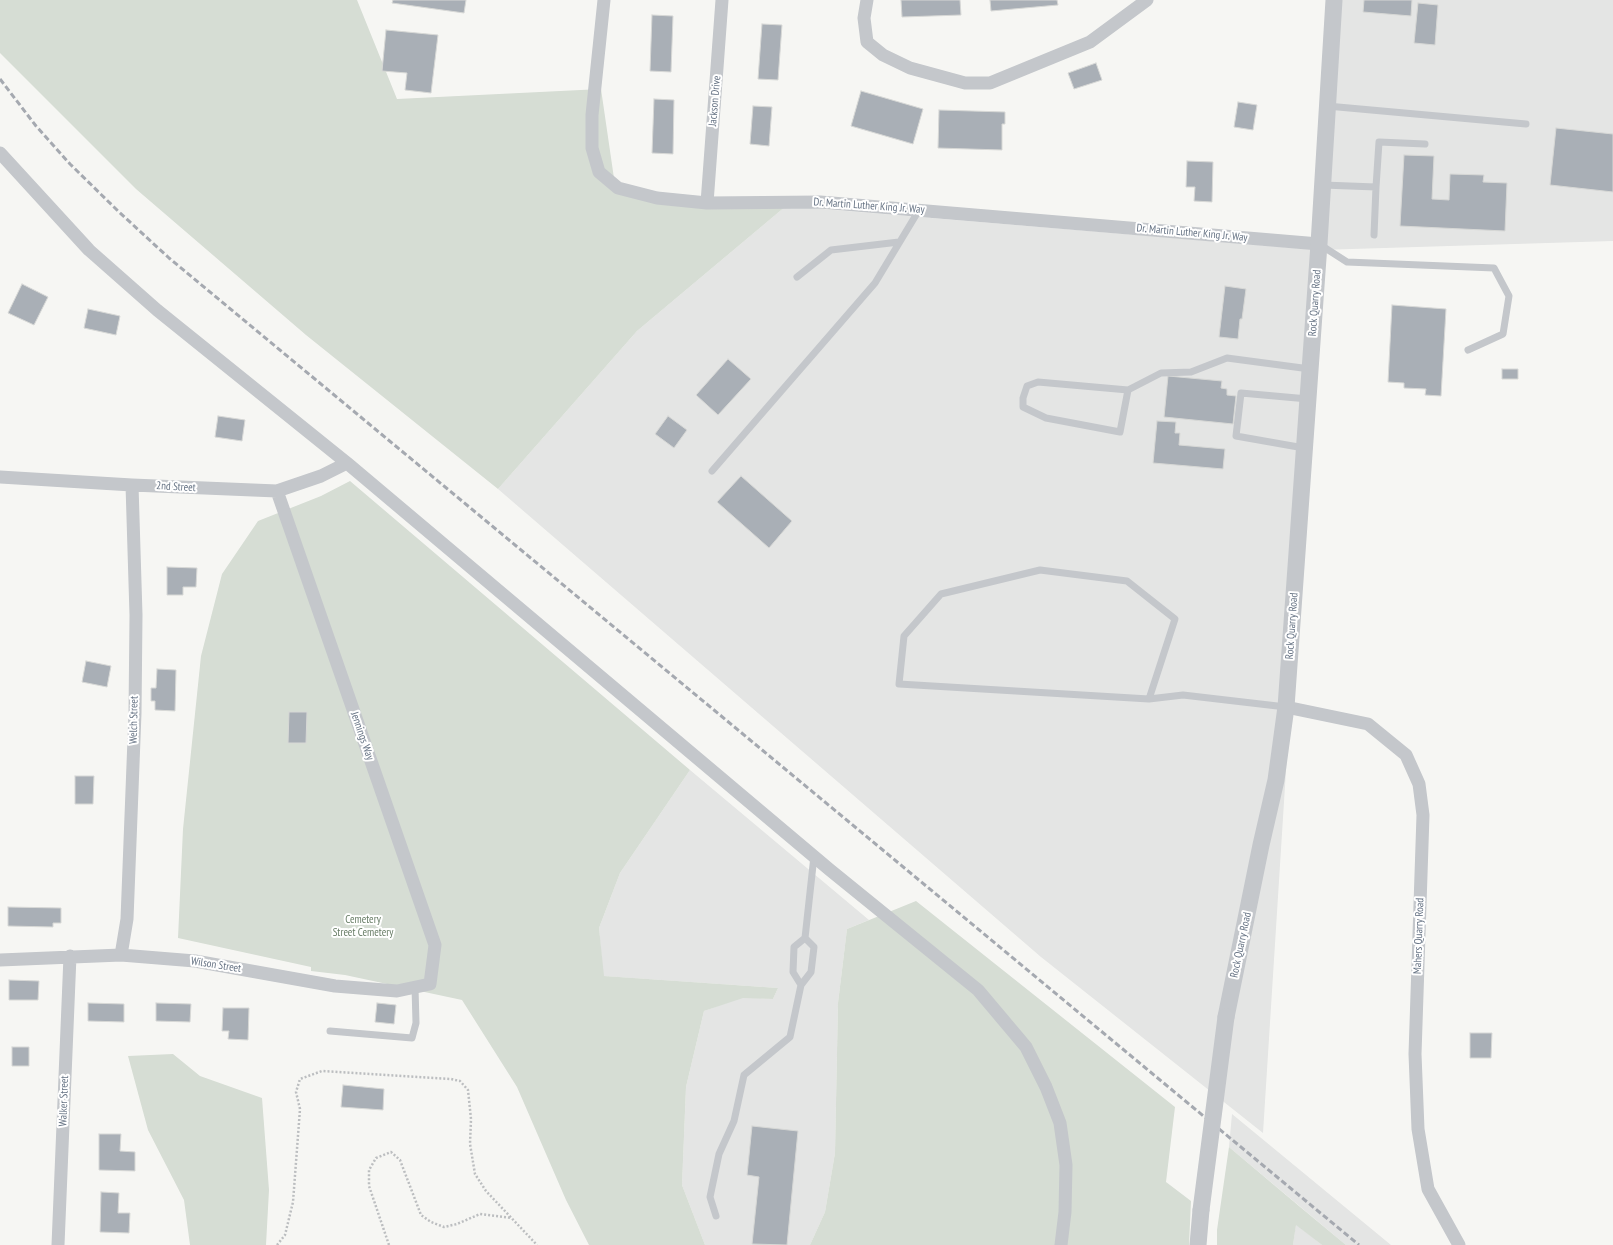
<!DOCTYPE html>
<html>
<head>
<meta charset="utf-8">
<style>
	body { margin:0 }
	canvas { display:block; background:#f6f6f3 }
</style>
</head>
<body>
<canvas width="1613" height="1245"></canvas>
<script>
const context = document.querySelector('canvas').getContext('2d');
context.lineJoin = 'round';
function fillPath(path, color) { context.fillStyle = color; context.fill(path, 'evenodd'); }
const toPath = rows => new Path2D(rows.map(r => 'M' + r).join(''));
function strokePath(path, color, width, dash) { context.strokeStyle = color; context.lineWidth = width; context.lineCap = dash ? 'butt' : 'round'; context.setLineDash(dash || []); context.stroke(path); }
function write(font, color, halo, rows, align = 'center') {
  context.font = font + ' "PT Sans Narrow",sans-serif'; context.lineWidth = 4; context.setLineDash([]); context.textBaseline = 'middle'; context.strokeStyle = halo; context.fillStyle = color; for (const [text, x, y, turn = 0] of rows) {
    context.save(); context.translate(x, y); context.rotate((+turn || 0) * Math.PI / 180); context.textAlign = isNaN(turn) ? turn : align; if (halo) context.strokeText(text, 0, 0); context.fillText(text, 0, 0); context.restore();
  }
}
const built = toPath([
	[1335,0,1613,0,1613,241,1319,250,1263,1133,1041,957,498,489,637,331,786,206,1318,250],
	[690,770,869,920,847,929,838,1003,835,1153,825,1212,810,1245,705,1245,682,1185,686,1087,704,1011,743,997,773,999,778,988,603,976,599,928,620,873],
	[1232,1114,1391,1245,1346,1245,1229,1147],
	[1296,1224,1322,1245,1293,1245]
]);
const green = toPath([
	[0,0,357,0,397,99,601,89,616,192,786,206,637,331,498,489,306,335,136,189,0,53],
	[350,481,690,770,620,873,599,928,604,976,778,988,773,999,743,998,704,1011,686,1087,682,1185,705,1245,589,1245,566,1200,517,1087,462,1000,345,975,311,971,311,967,178,938,183,829,201,656,222,574,258,521,321,496],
	[916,901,1175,1107,1166,1182,1191,1201,1189,1245,810,1245,825,1212,835,1153,838,1003,847,929],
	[173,1054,200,1076,262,1098,269,1190,266,1245,190,1245,184,1200,148,1130,128,1056],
	[1229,1147,1299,1206,1346,1245,1322,1245,1296,1225,1293,1245,1217,1245,1217,1230]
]);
const building = toPath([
	[393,0,466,0,464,13,392,3,393,0],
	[901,0,960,0,961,15,902,17,901,0],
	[990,0,1057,0,1058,5,991,11,990,0],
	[1364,0,1412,0,1411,16,1363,12,1364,0],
	[1418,3,1438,5,1435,45,1414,43,1418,3],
	[652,15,673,16,671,72,650,71,652,15],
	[762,24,782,25,778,80,758,79,762,24],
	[386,30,438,35,431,93,405,90,407,73,382,71,386,30],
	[1096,63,1102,80,1074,89,1068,73,1096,63],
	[861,91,923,109,913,144,851,126,861,91],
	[654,99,674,100,673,154,652,153,654,99],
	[1238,102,1257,105,1253,130,1234,127,1238,102],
	[753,106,772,107,769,146,750,144,753,106],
	[939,110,1005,112,1005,124,1002,124,1002,150,938,148,939,110],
	[1556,128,1613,134,1613,192,1550,185,1556,128],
	[1404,155,1434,156,1432,199,1449,200,1450,174,1484,175,1483,182,1507,183,1505,231,1400,226,1404,155],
	[1187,161,1213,162,1212,202,1194,201,1195,187,1186,187,1187,161],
	[22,284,48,297,34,325,8,313,22,284],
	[1225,286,1246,289,1242,319,1240,319,1238,339,1219,337,1225,286],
	[1392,305,1446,309,1441,396,1425,395,1426,389,1404,388,1404,383,1388,382,1392,305],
	[88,309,120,316,116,335,84,328,88,309],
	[728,359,751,379,718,415,696,395,728,359],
	[1502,369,1518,369,1518,379,1502,379,1502,369],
	[1168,376,1222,381,1221,388,1227,389,1227,395,1236,396,1233,424,1164,417,1168,376],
	[218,416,245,420,242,441,215,437,218,416],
	[668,416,687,430,674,448,655,434,668,416],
	[1157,421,1176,422,1175,433,1180,433,1179,445,1225,449,1223,469,1153,463,1157,421],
	[741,476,792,521,769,548,717,502,741,476],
	[167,567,197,568,196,587,183,587,183,595,167,595,167,567],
	[86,661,111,666,107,687,82,682,86,661],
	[157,669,176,670,175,711,155,710,155,701,151,701,151,688,156,688,157,669],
	[289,712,307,712,306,743,288,743,289,712],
	[75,776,94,776,93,804,75,804,75,776],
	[8,907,61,908,61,923,53,923,53,927,8,926,8,907],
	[9,980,39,981,38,1000,9,1000,9,980],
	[88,1003,124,1004,124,1022,88,1021,88,1003],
	[156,1003,191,1004,190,1022,156,1021,156,1003],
	[377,1003,396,1005,394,1024,375,1022,377,1003],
	[223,1008,249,1008,248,1040,228,1039,229,1031,222,1031,223,1008],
	[1470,1033,1492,1033,1491,1058,1470,1058,1470,1033],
	[12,1047,29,1047,29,1066,12,1066,12,1047],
	[343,1085,384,1089,383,1110,341,1107,343,1085],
	[752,1126,798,1131,787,1245,752,1244,759,1177,747,1175,752,1126],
	[99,1134,121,1134,120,1151,135,1152,135,1171,99,1170,99,1134],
	[101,1192,119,1193,118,1213,130,1213,129,1233,100,1232,101,1192]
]);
const path = toPath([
	[277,1245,285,1235,293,1202,300,1109,296,1092,300,1079,322,1071,451,1079,460,1081,468,1090,471,1119,470,1144,475,1174,486,1191,537,1245],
	[389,1245,369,1186,369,1170,376,1158,391,1152,400,1160,421,1215,431,1222,444,1227,457,1224,480,1214,511,1218]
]);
const service = toPath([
	[1327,106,1526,124],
	[1323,185,1376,187,1374,235],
	[1376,187,1379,142,1425,144],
	[1319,244,1347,262,1494,268,1509,296,1503,334,1468,350],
	[797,277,831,250,899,242],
	[1128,390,1120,432,1046,418,1023,407,1023,398,1027,386,1038,382,1128,390,1161,373,1191,372,1227,358,1310,369],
	[1304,448,1236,436,1241,393,1308,399],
	[712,471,875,283,919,210],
	[1149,699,1175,619,1127,581,1040,570,941,594,904,636,899,684,1149,699,1183,695,1286,707],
	[805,938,814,947,811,972,801,985,793,972,794,947,805,938,814,856],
	[330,1031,412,1038,416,1023,415,987],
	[716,1216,710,1197,719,1154,734,1121,744,1075,790,1037,801,985]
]);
const minor = toPath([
	[604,0,592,115,592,148,599,172,618,188,657,198,707,203,820,202,1319,244],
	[867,0,864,18,867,42,883,55,910,68,965,83,990,83,1090,42,1147,0],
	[0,153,89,250,157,310,347,463,830,870,978,990,1026,1047,1046,1087,1060,1123,1066,1165,1065,1212,1061,1245],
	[707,203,722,0],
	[0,477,132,485,277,491,321,476,347,463],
	[1286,707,1368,724,1406,755,1419,784,1423,815,1415,1054,1418,1129,1428,1189,1459,1245],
	[121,955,127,919,135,713,136,615,132,485],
	[0,960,121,955,195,961,335,986,397,991,430,984,435,945,277,491],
	[58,1245,70,956]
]);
const tertiary = toPath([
	[1226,1017,1261,845,1276,780,1286,707,1319,244,1334,0],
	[1198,1245,1201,1210]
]);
const rail = toPath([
	[0,79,36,126,70,164,118,211,169,258,1359,1245]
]);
const tertiaryBridge = toPath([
	[1201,1210,1226,1017]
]);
const streetNames = [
	["Jackson Drive",715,101,-85],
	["Dr. Martin Luther King Jr. Way",869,206,4],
	["Dr. Martin Luther King Jr. Way",1192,233,5],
	["Rock Quarry Road",1315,303,-86],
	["2nd Street",176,487,3],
	["Rock Quarry Road",1292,626,-86],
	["Welch Street",134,720,-89],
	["Jennings Way",362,736,71],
	["Mahers Quarry Road",1419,936,-88],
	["Rock Quarry Road",1241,945,-78],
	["Wilson Street",216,965,9],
	["Walker Street",64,1101,-88]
];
const parkNames = [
	["Cemetery",363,920],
	["Street Cemetery",363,933]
];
fillPath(built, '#e4e5e4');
fillPath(green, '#d6ddd4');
fillPath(building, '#a9afb6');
strokePath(building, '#d7d8d6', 1);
strokePath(path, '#bcbec0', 2.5, [2, 2]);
strokePath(service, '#c4c7cb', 7);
strokePath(minor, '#c4c7cb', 13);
strokePath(tertiary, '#c4c7cb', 17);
strokePath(rail, '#a5a9b0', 3, [6, 3]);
strokePath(tertiaryBridge, '#c4c7cb', 17);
write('11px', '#667384', '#fff', streetNames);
write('11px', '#667b64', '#fff', parkNames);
</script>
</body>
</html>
